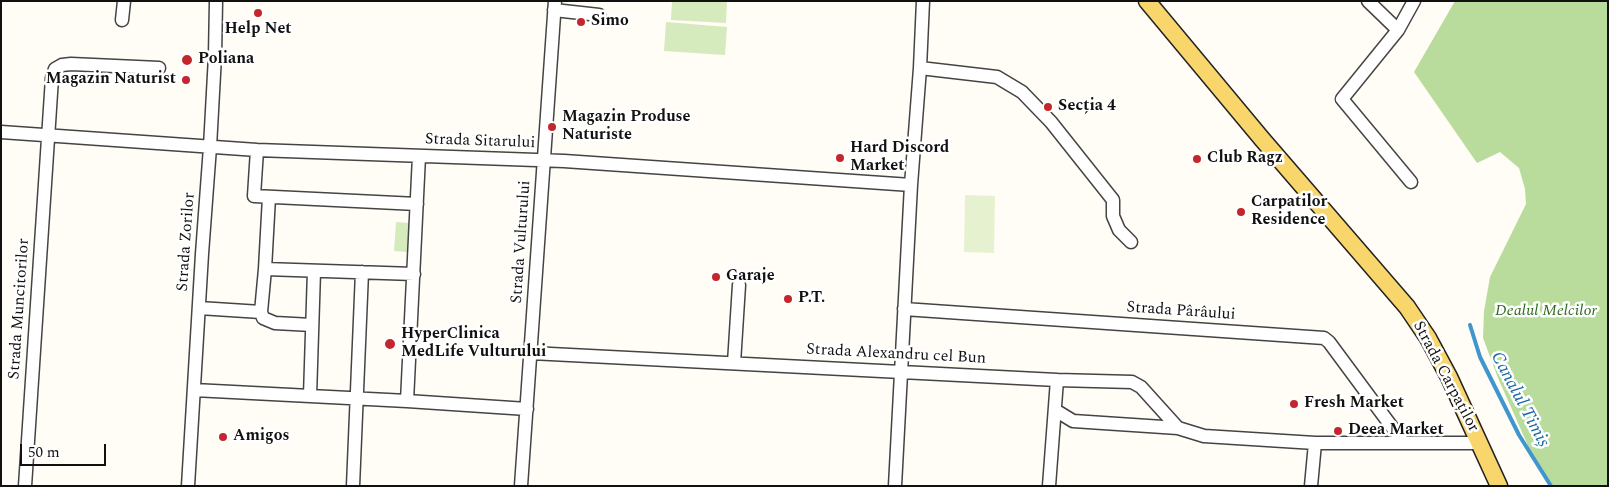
<!DOCTYPE html>
<html>
<head>
<meta charset="utf-8">
<style>
	body { margin:0 }
	#map { position:relative; width:1609px; height:487px; overflow:hidden; background:#fffdf5; font-family:Spectral,serif }
	canvas { display:block }
	.frame { position:absolute; inset:0; border:2px solid #111; pointer-events:none }
	.scale { position:absolute; left:20px; top:444px; width:86px; height:22px; box-sizing:border-box; border:2px solid #111; border-top:0; padding-left:6px; font-size:15px; line-height:18px; white-space:nowrap; color:#111; -webkit-text-stroke:4px #fff; paint-order:stroke }
</style>
</head>
<body>
<div id="map">
<canvas width="1609" height="487"></canvas>
<div class="frame"></div>
<div class="scale">50 m</div>
</div>
<script>
const context = document.querySelector('canvas').getContext('2d');
context.lineJoin = 'round';
function fillPath(path, color) { context.fillStyle = color; context.fill(path, 'evenodd'); }
const toPath = rows => new Path2D(rows.map(r => 'M' + r).join(''));
function strokePath(path, color, width, dash) { context.strokeStyle = color; context.lineWidth = width; context.lineCap = dash ? 'butt' : 'round'; context.setLineDash(dash || []); context.stroke(path); }
function write(font, color, halo, rows, align = 'center') {
  context.font = font + ' Spectral,serif'; context.lineWidth = 5; context.setLineDash([]); context.textBaseline = 'middle'; context.strokeStyle = halo; context.fillStyle = color; for (const [text, x, y, turn = 0] of rows) {
    context.save(); context.translate(x, y); context.rotate((+turn || 0) * Math.PI / 180); context.textAlign = isNaN(turn) ? turn : align; if (halo) context.strokeText(text, 0, 0); context.fillText(text, 0, 0); context.restore();
  }
}
const green = toPath([
	[672,1,727,1,726,23,671,20],
	[666,22,727,27,725,55,664,51],
	[396,222,409,223,407,252,394,251]
]);
const forest = toPath([
	[1455,1,1608,1,1608,486,1551,486,1537,466,1498,378,1483,338,1484,311,1490,277,1526,204,1525,189,1519,168,1500,152,1477,163,1414,72]
]);
const pitch = toPath([
	[965,195,995,196,994,253,964,252]
]);
const stream = toPath([
	[1470,325,1480,357,1519,435,1551,486]
]);
const minor = toPath([
	[1368,1,1398,30],
	[554,10,599,15],
	[122,20,124,1],
	[920,68,997,77,1022,92,1051,122,1113,200,1113,216,1119,230,1131,242],
	[1,132,257,150,564,161,911,185],
	[257,150,254,196,417,204],
	[1411,182,1342,99,1398,30,1414,1],
	[265,269,269,197],
	[199,308,261,312],
	[904,309,1324,338,1329,342,1403,442],
	[312,325,275,323,263,318,261,312,265,269,414,274],
	[531,353,1057,380,1132,382,1141,387,1178,428],
	[734,363,739,285],
	[194,390,407,401,527,409],
	[310,396,314,271],
	[407,401,419,156],
	[1055,410,1073,421,1178,428,1204,436,1315,443,1480,443],
	[25,486,52,78,55,69,62,65,71,64,159,68],
	[188,486,202,254,210,147,215,56,216,1],
	[353,486,362,272],
	[521,486,555,1],
	[895,486,911,185,920,68,923,1],
	[1049,486,1057,380],
	[1311,486,1315,443]
]);
const major = toPath([
	[1147,1,1262,139,1407,307,1428,338,1449,377,1499,486]
]);
const markers = [
	[258,13,5,"#c4262e"],
	[581,22,5,"#c4262e"],
	[187,60,6,"#c4262e"],
	[186,80,5,"#c4262e"],
	[1048,107,5,"#c4262e"],
	[552,127,5,"#c4262e"],
	[840,158,5,"#c4262e"],
	[1197,159,5,"#c4262e"],
	[1241,212,5,"#c4262e"],
	[716,277,5,"#c4262e"],
	[788,299,5,"#c4262e"],
	[390,344,6,"#c4262e"],
	[1294,404,5,"#c4262e"],
	[1338,431,5,"#c4262e"],
	[223,437,5,"#c4262e"]
];
const poiNames = [
	["Simo",591,22],
	["Help Net",258,30,"center"],
	["Poliana",198,60],
	["Magazin Naturist",176,80,"right"],
	["Secția 4",1058,107],
	["Magazin Produse",562,118],
	["Naturiste",562,136],
	["Hard Discord",850,149],
	["Market",850,167],
	["Club Ragz",1207,159],
	["Carpatilor",1251,203],
	["Residence",1251,221],
	["Garaje",726,277],
	["P.T.",798,299],
	["HyperClinica",401,335],
	["MedLife Vulturului",401,353],
	["Fresh Market",1304,404],
	["Deea Market",1348,431],
	["Amigos",233,437]
];
const streetNames = [
	["Strada Sitarului",480,142,2],
	["Strada Zorilor",187,242,-86],
	["Strada Vulturului",522,242,-86],
	["Strada Muncitorilor",20,309,-86],
	["Strada Pârâului",1181,312,4],
	["Strada Alexandru cel Bun",896,355,3],
	["Strada Carpaților",1445,377,62]
];
const parkNames = [
	["Dealul Melcilor",1546,312]
];
const waterNames = [
	["Canalul Timiș",1519,400,62]
];
fillPath(green, '#d5ebbd');
fillPath(forest, '#b9dc9c');
fillPath(pitch, '#e6f2cf');
strokePath(stream, '#3f96cf', 4);
strokePath(minor, '#444', 15);
strokePath(major, '#222', 19);
strokePath(minor, '#fff', 12);
strokePath(major, '#f9d66b', 16);
for (const [x, y, r, color] of markers) { const dot = new Path2D(); dot.arc(x, y, r, 0, 2 * Math.PI); context.fillStyle = color; context.fill(dot); strokePath(dot, '#fff', 2); }
write('bold 16px', '#111', '#fff', poiNames, 'left');
write('16px', '#111', '#fff', streetNames);
write('italic 16px', '#2f6b1f', '#fff', parkNames);
write('italic 18px', '#1768a6', '#fff', waterNames);
</script>
</body>
</html>
